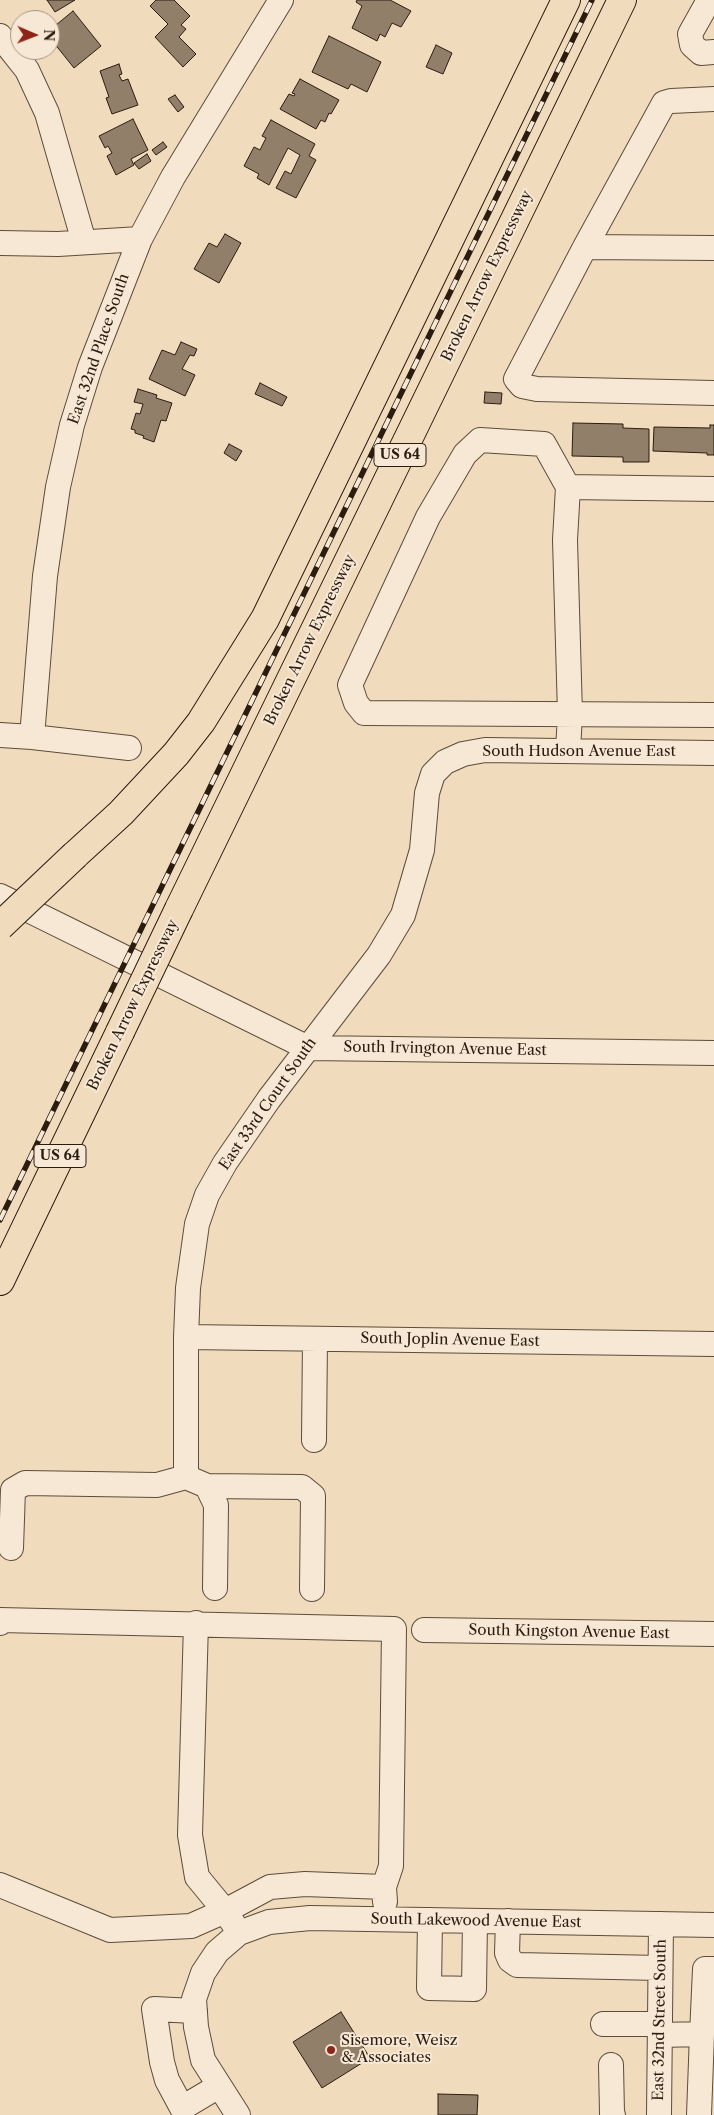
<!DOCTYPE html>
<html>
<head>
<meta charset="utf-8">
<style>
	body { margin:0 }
	#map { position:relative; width:714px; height:2115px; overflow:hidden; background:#f1dbbd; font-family:"Libre Caslon Text",serif }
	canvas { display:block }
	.north { position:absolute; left:10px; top:10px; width:50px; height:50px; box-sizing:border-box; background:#f6e8d4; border:1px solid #a59686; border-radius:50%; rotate:91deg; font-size:14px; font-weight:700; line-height:20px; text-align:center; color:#2b1c10 }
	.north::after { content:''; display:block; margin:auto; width:18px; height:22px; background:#8f2418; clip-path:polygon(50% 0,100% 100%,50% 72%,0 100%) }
</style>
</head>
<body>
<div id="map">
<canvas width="714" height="2115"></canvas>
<div class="north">N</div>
</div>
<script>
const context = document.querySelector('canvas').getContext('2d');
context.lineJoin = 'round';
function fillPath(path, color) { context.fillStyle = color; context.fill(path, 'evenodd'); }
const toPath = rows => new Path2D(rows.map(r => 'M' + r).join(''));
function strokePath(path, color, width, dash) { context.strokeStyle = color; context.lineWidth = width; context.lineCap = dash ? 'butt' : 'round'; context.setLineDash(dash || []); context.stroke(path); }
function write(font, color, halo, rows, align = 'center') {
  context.font = font + ' "Libre Caslon Text",serif'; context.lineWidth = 4; context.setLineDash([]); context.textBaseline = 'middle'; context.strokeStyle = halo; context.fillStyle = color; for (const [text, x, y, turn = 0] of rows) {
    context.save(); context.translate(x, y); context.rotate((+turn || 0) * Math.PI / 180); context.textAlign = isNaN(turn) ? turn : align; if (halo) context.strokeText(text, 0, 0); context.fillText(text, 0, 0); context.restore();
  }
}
const building = toPath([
	[47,0,75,0,55,12,47,0],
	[156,0,174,0,190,16,181,25,186,29,179,37,196,54,183,67,155,37,168,24,150,6,156,0],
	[357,0,390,0,411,11,401,27,392,23,385,37,380,34,377,41,352,28,362,6,356,2,357,0],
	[73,11,101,46,74,68,50,38,50,30,73,11],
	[329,36,381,62,367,92,351,84,348,89,312,72,329,36],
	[436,45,452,53,443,74,426,67,436,45],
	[119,64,122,74,119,75,122,81,128,79,138,105,112,114,106,98,109,97,100,71,119,64],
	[300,79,339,100,331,114,329,113,325,122,321,120,316,129,280,109,289,94,294,96,295,94,292,93,300,79],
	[175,95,184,107,178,112,168,99,175,95],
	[133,119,148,150,131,159,134,165,116,175,107,156,112,153,108,146,105,148,99,136,133,119],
	[271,120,315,144,309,156,316,160,296,198,276,188,285,171,291,174,300,155,288,148,269,185,257,178,259,174,244,166,254,147,260,150,266,138,262,136,271,120],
	[163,142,167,147,156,155,152,150,163,142],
	[147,154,151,161,139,169,134,163,147,154],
	[225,234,241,243,219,283,194,269,209,243,217,247,225,234],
	[181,342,197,349,194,356,190,355,182,369,195,375,185,396,149,379,162,350,175,355,181,342],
	[260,383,287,397,282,406,255,394,260,383],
	[138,389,157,395,156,398,172,403,166,421,161,420,154,442,143,438,144,436,135,433,135,430,131,429,136,413,140,414,143,404,134,402,138,389],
	[485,392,502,393,501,404,484,403,485,392],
	[573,423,623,424,623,428,649,429,649,462,623,462,623,457,572,456,573,423],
	[710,425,714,425,714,455,707,455,707,453,653,451,654,427,710,428,710,425],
	[229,444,242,451,236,461,224,453,229,444],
	[341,2012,370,2058,322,2088,293,2042,341,2012],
	[438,2094,478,2095,477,2115,438,2115,438,2094]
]);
const minor = toPath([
	[709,0,690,34,692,45,701,53,714,52],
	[0,36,27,70,47,113,84,242],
	[714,99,671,101,664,103,585,247,516,379,522,386,537,389,714,393],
	[0,243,58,244,140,239],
	[585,247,714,248],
	[714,489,568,487,544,444,480,440,465,454,428,517,350,685,356,703,364,713,714,715],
	[0,735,32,737,129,748],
	[32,737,45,576,58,487,72,425,90,367,140,239,173,177,281,0],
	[568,751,570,714,565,540,568,487],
	[0,896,308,1048,714,1053],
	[186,1337,714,1344],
	[314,1440,315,1339],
	[186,1477,186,1337,188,1288,197,1224,207,1195,225,1163,269,1099,379,955,403,915,422,850,427,793,433,774,445,762,463,754,485,750,714,753],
	[207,1486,216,1505,215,1588],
	[11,1548,13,1490,25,1483,157,1485,186,1477,207,1486,302,1487,313,1496,312,1589],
	[0,1623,0,1620,394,1629,391,1866,384,1887],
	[424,1630,714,1634],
	[0,1885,110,1930,191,1926,225,1911,197,1877,190,1835,196,1623],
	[430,1920,429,1988,474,1989,475,1921],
	[508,1921,507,1953,510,1960,517,1965,660,1968],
	[233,1923,225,1911,270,1887,305,1884,384,1887,385,1902],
	[195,2011,154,2009,162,2062,167,2080,182,2108,219,2086],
	[603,2024,660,2024],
	[660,2035,702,2034,705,1969,714,1969],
	[611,2065,612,2113,613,2115],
	[238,2115,203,2060,196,2027,194,1999,203,1973,217,1952,239,1933,269,1922,310,1918,714,1925],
	[659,2115,661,1924],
	[699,2115,702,2034]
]);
const highway = toPath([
	[75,855,121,813,176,754,201,722,265,619,566,0],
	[179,909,622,0],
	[0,1281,120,1032]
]);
const rail = toPath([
	[0,1220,592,0]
]);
const highwayBridge = toPath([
	[0,926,75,855],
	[120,1032,179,909]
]);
const markers = [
	[331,2050,5,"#8f2418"]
];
const shields = [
	[400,455,52],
	[60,1156,52]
];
const shieldNames = [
	["US 64",400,455],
	["US 64",60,1156]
];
const streetNames = [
	["Broken Arrow Expressway",487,276,-64],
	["East 32nd Place South",99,349,-71],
	["Broken Arrow Expressway",310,640,-64],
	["South Hudson Avenue East",579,752],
	["Broken Arrow Expressway",133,1005,-64],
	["South Irvington Avenue East",445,1049,1],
	["East 33rd Court South",268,1104,-55],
	["South Joplin Avenue East",450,1340,1],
	["South Kingston Avenue East",569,1632,1],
	["South Lakewood Avenue East",476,1921,1],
	["East 32nd Street South",660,2020,-89]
];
const poiNames = [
	["Sisemore, Weisz",341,2041],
	["& Associates",341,2058]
];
fillPath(building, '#927f6a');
strokePath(building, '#2b1c10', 1);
strokePath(minor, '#5c4c3b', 26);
strokePath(highway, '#2b1c10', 30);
strokePath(minor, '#f6e8d4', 24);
strokePath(highway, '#f1dbbd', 28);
strokePath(rail, '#2b1c10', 5.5);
strokePath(rail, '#f6e8d4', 4, [11]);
strokePath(highwayBridge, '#2b1c10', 30, []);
strokePath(highwayBridge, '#f1dbbd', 28);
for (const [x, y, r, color] of markers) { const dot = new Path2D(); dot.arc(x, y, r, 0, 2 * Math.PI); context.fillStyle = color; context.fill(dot); strokePath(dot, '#f6e8d4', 2); }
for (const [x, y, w] of shields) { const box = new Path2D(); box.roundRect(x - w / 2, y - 11.5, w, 23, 4); context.fillStyle = '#f6e8d4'; context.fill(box); strokePath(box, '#2b1c10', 1); }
write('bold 14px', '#2b1c10', null, shieldNames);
write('15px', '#2b1c10', '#f6e8d4', streetNames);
write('15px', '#2b1c10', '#f6e8d4', poiNames, 'left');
</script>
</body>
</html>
